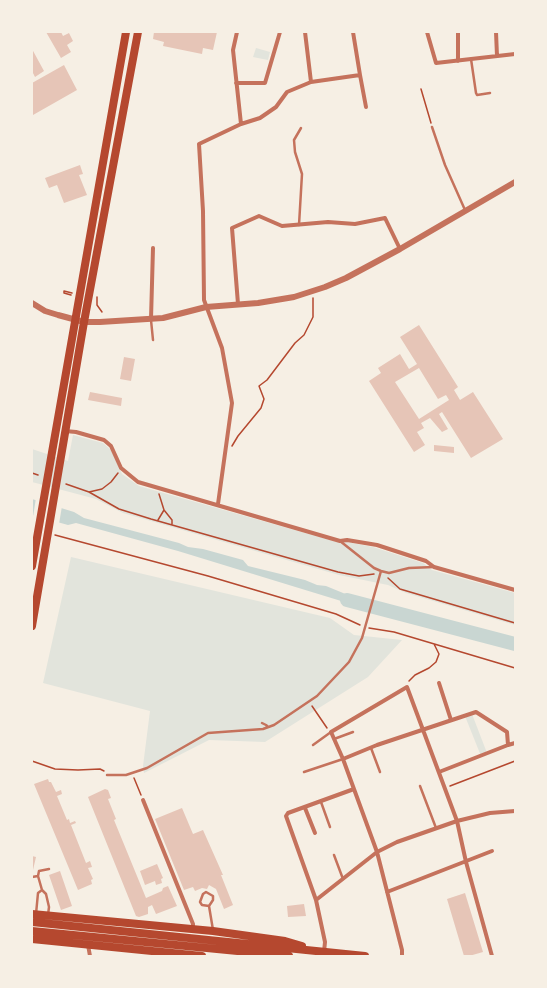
<!DOCTYPE html>
<html>
<head>
<meta charset="utf-8">
<style>
	body { margin:0 }
	#map { position:relative; width:547px; height:988px; overflow:hidden; background:#f6efe4; font-family:Cabin,sans-serif }
	canvas { display:block }
	.frame { position:absolute; inset:0; border:33px solid #f6efe4; pointer-events:none }
</style>
</head>
<body>
<div id="map">
<canvas width="547" height="988"></canvas>
<div class="frame"></div>
</div>
<script>
const context = document.querySelector('canvas').getContext('2d');
context.lineJoin = 'round';
function fillPath(path, color) { context.fillStyle = color; context.fill(path, 'evenodd'); }
const toPath = rows => new Path2D(rows.map(r => 'M' + r).join(''));
function strokePath(path, color, width, dash) { context.strokeStyle = color; context.lineWidth = width; context.lineCap = dash ? 'butt' : 'round'; context.setLineDash(dash || []); context.stroke(path); }
const green = toPath([
	[256,48,270,52,268,60,253,57],
	[73,435,103,443,111,450,122,474,139,486,337,542,347,542,373,547,423,563,432,570,515,593,515,625,406,593,388,585,339,575,123,513,96,499,32,482,32,449,68,461],
	[71,557,330,618,354,635,402,640,368,677,265,742,209,740,144,773,143,766,150,711,43,683],
	[472,714,487,753,481,756,465,716]
]);
const water = toPath([
	[32,499,74,512,84,518,179,543,188,547,203,549,243,560,248,566,305,580,317,585,326,586,365,602,364,608,178,551,76,523,68,525,32,515]
]);
const pier = toPath([
	[36,498,62,506,59,524,33,517]
]);
const river = toPath([
	[347,600,515,644]
]);
const building = toPath([
	[46,32,61,32,63,36,69,33,73,41,67,45,71,52,61,58],
	[154,32,217,32,213,50,203,48,202,54,163,46,164,42,153,39],
	[32,49,44,71,35,77,32,71],
	[64,65,77,90,33,115,32,83],
	[80,165,83,174,79,175,87,195,64,203,57,185,49,188,45,178],
	[419,325,458,387,454,390,460,400,473,392,503,439,471,458,442,412,439,414,448,429,442,432,430,418,421,423,424,428,417,432,425,445,414,452,369,381,381,373,378,368,400,354,409,369,417,364,400,337],
	[419,368,438,399,446,395,449,400,419,419,395,382],
	[124,357,135,359,131,381,120,379],
	[90,392,122,398,121,406,88,400],
	[434,445,454,447,454,453,434,451],
	[48,779,49,782,51,782,56,792,61,790,62,794,57,796,67,820,69,819,70,823,75,821,76,823,71,825,86,863,90,861,92,867,88,868,93,879,91,880,92,884,78,890,34,784],
	[105,789,108,790,111,798,108,799,116,819,114,820,146,898,162,891,163,888,168,886,177,906,156,914,152,905,148,907,148,914,139,917,136,916,88,797],
	[182,808,193,834,203,830,223,875,221,875,233,905,224,909,216,889,209,885,207,889,202,888,195,891,193,887,184,890,155,819],
	[32,856,36,857,33,870,32,870],
	[157,864,163,878,161,879,162,883,156,885,155,881,145,885,140,871],
	[60,871,72,906,61,910,49,875],
	[465,893,483,952,469,956,464,956,447,899],
	[304,904,306,916,288,917,287,906]
]);
const path = toPath([
	[421,89,431,123],
	[71,295,64,293,64,291,72,293],
	[97,297,97,305,102,312],
	[232,446,238,436,261,408,264,399,259,386,267,380,295,343,304,335,313,317,313,298],
	[32,473,38,475],
	[66,484,89,492,119,509,151,519,338,572,359,576,374,574],
	[89,492,102,489,111,482,118,473],
	[164,510,172,520,172,524],
	[158,520,164,510,159,494],
	[55,535,208,576,336,614,360,625],
	[388,578,400,589,515,623],
	[369,628,394,632,515,668],
	[409,681,415,675,429,668,436,662,439,654,434,644],
	[312,706,327,728],
	[32,761,55,769,78,770,100,769,104,771],
	[134,778,141,795],
	[450,786,515,761]
]);
const service = toPath([
	[471,59,476,93,477,95,490,93],
	[432,127,445,165,465,210],
	[299,225,302,174,295,152,294,140,301,128],
	[151,320,153,340],
	[340,541,374,568,381,571,389,573,409,568,434,567],
	[262,723,266,725,268,727],
	[334,739,353,732],
	[313,745,331,732],
	[371,748,380,772],
	[304,772,343,759],
	[107,775,126,775,147,768,208,733,263,729,274,725,317,696,349,662,362,638,381,571],
	[420,786,436,828],
	[321,802,330,827],
	[334,855,343,879],
	[38,876,39,871,49,869],
	[32,877,38,876,42,890,46,894,49,907,48,915],
	[209,906,202,905,200,902,203,894,206,892,213,896,213,900,209,906,213,930],
	[36,914,38,893,42,890]
]);
const minor = toPath([
	[237,32,233,50,241,124],
	[305,32,311,82],
	[427,32,436,63,515,54],
	[458,32,458,61],
	[496,32,497,56],
	[360,75,366,107],
	[236,83,265,83,280,32],
	[238,304,232,228,259,216,282,226,328,222,355,224,385,218,400,249],
	[151,319,153,248],
	[65,431,76,432,104,440,111,446,121,468,138,482,340,541,347,540,377,545,426,561,434,567,515,590],
	[218,504,232,403,222,348,204,300,203,211,199,144,241,124,260,118,276,107,287,92,311,82,360,75,353,32],
	[439,683,451,720],
	[343,759,377,745,476,712,507,732,508,745,515,743],
	[439,772,508,745],
	[143,800,193,924,193,929],
	[305,808,315,833],
	[387,892,492,851],
	[316,900,377,852,397,842,457,821,490,813,515,811],
	[88,945,90,956],
	[324,952,325,942,316,900,286,816,288,813,354,789],
	[402,956,402,950,377,852,343,759,331,732,407,687,457,821,466,862,492,956]
]);
const tertiary = toPath([
	[32,303,45,311,58,315,84,322,100,322,163,318,206,307,258,303,294,297,325,287,346,278,400,249,515,182]
]);
const trunk = toPath([
	[32,566,126,32],
	[32,626,84,322,138,32],
	[32,914,213,931,285,941,302,946],
	[32,922,365,956],
	[32,931,289,956],
	[32,939,202,956]
]);
fillPath(green, '#e2e4dc');
fillPath(water, '#c9d6d2');
fillPath(pier, '#f6efe4');
strokePath(river, '#c9d6d2', 14);
fillPath(building, '#e6c5b7');
strokePath(path, '#b5482f', 1.5);
strokePath(service, '#c5725c', 2.5);
strokePath(minor, '#c5725c', 4);
strokePath(tertiary, '#c5725c', 6);
strokePath(trunk, '#b5482f', 8);
</script>
</body>
</html>
